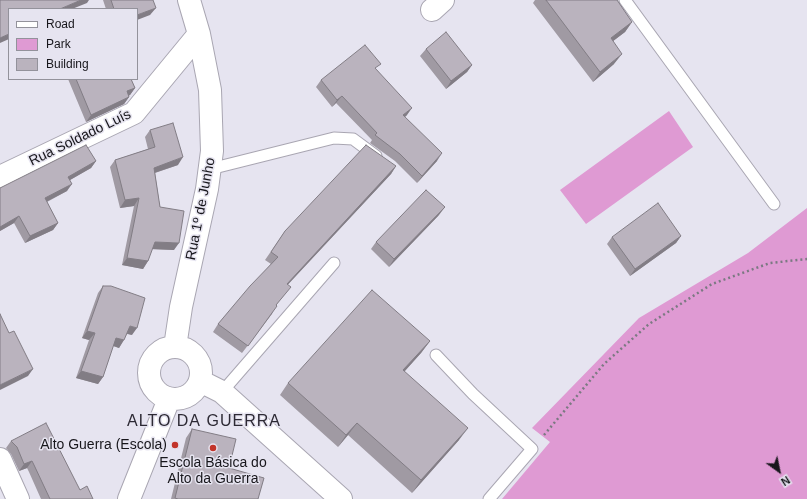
<!DOCTYPE html>
<html>
<head>
<meta charset="utf-8">
<style>
	body { margin:0 }
	#map { position:relative; width:807px; height:499px; overflow:hidden; background:#e6e4f0; font-family:Arial,sans-serif }
	canvas { display:block }
	.legend { position:absolute; left:8px; top:8px; width:130px; height:72px; box-sizing:border-box; background:#e6e4f0; border:1px solid #93929b; margin:0; padding:5px 7px; list-style:none; font-size:12px; color:#17161b }
	.legend li { display:flex; align-items:center; gap:8px; height:20px }
	.legend b { width:20px; border:1px solid #93929b }
	.north { position:absolute; left:759px; top:451px; width:40px; height:40px; -webkit-text-stroke:3px #e6e4f0; paint-order:stroke; rotate:147deg; font-size:11px; font-weight:700; line-height:16px; text-align:center; color:#17161b }
	.north::after { content:''; display:block; margin:auto; width:14px; height:18px; background:#17161b; clip-path:polygon(50% 0,100% 100%,50% 72%,0 100%) }
</style>
</head>
<body>
<div id="map">
<canvas width="807" height="499"></canvas>
<ul class="legend">
<li><b style="height:5px;background:#fff"></b>Road</li>
<li><b style="height:11px;background:#df9ad3"></b>Park</li>
<li><b style="height:11px;background:#bab3be"></b>Building</li>
</ul>
<div class="north">N</div>
</div>
<script>
const context = document.querySelector('canvas').getContext('2d');
context.lineJoin = 'round';
function fillPath(path, color) { context.fillStyle = color; context.fill(path, 'evenodd'); }
const toPath = rows => new Path2D(rows.map(r => 'M' + r).join(''));
function strokePath(path, color, width, dash) { context.strokeStyle = color; context.lineWidth = width; context.lineCap = dash ? 'butt' : 'round'; context.setLineDash(dash || []); context.stroke(path); }
function write(font, color, halo, rows, align = 'center') {
  context.font = font + ' Arial,sans-serif'; context.lineWidth = 3; context.setLineDash([]); context.textBaseline = 'middle'; context.strokeStyle = halo; context.fillStyle = color; for (const [text, x, y, turn = 0] of rows) {
    context.save(); context.translate(x, y); context.rotate((+turn || 0) * Math.PI / 180); context.textAlign = isNaN(turn) ? turn : align; if (halo) context.strokeText(text, 0, 0); context.fillText(text, 0, 0); context.restore();
  }
}
const green = toPath([
	[669,111,693,147,586,224,560,190],
	[807,208,807,499,502,499,550,442,532,428,639,318,748,253]
]);
const path = toPath([
	[544,435,604,364,649,324,712,284,770,263,807,259]
]);
const service = toPath([
	[625,0,774,204],
	[210,169,334,138,353,139,376,156],
	[436,355,473,394,532,449,489,499],
	[222,392,334,263]
]);
const minor = toPath([
	[432,10,443,0],
	[0,177,134,113,199,34],
	'149 373a26 26 0 1 1 52 0a26 26 0 1 1-52 0Z',
	[175,347,181,307,207,189,212,151,210,90,199,34,189,0],
	[200,381,222,392,341,499],
	[0,459,18,499],
	[129,499,169,399]
]);
const wall = toPath([
	[103,0,153,0,150,15,137,9,106,9],
	[535,0,617,0,632,22,625,32,613,41,614,64,593,82,533,3],
	[426,49,472,65,467,72,446,89,420,56],
	[377,70,407,115,405,117,437,161,417,183,395,161,370,143,372,140,336,103,332,107,316,87,321,80],
	[68,79,131,79,135,88,130,95,128,96,129,97,124,104,86,122],
	[150,130,178,165,155,173,160,207,174,250,152,249,148,261,143,269,122,265,134,206,120,208,110,167,115,160,148,149,145,137],
	[96,161,91,168,70,180,67,191,47,202,58,223,53,230,25,243,14,223,0,231,0,188],
	[396,166,391,174,288,284,285,294,276,305,272,314,242,353,213,332,218,324,271,264,265,260,285,231],
	[439,215,389,267,371,249,376,242],
	[681,236,676,243,630,276,607,244,612,237],
	[103,286,132,335,127,334,119,348,113,346,103,377,98,384,76,378,89,340,82,338,98,293],
	[430,341,421,353,404,372,459,440,412,493,348,435,338,447,280,395,288,383],
	[192,429,229,468,258,499,171,499,186,438],
	[11,441,80,490,93,499,41,499,29,472,27,468,19,471,11,454,6,448]
]);
const shadedWall = toPath([
	[81,0,89,0,87,3,72,9,60,9],
	[156,8,150,15,137,20,137,15],
	[632,22,625,32,604,48,611,38],
	[9,34,9,39,0,43,0,38],
	[622,54,614,64,593,82,600,72],
	[472,65,467,72,446,89,451,81],
	[135,88,130,95,121,99,127,91],
	[342,96,336,103,332,107,337,100],
	[129,97,124,104,86,122,91,115],
	[412,108,407,115,398,123,403,115],
	[442,153,437,161,417,183,422,176],
	[183,157,178,165,148,175,154,168],
	[96,161,91,168,63,184,68,177],
	[396,166,391,174,282,291,287,284],
	[72,184,67,191,40,205,45,198],
	[139,198,134,206,120,208,125,200],
	[445,207,439,215,389,267,394,259],
	[19,216,14,223,0,231,0,227],
	[58,223,53,230,25,243,30,236],
	[681,236,676,243,630,276,635,269],
	[155,242,179,243,174,250,150,249],
	[127,258,148,261,143,269,122,265],
	[130,326,137,328,132,335,125,333],
	[87,331,95,333,89,340,82,338],
	[116,338,124,340,119,348,111,345],
	[430,341,421,353,394,383,403,370],
	[33,369,28,376,0,390,0,385],
	[81,371,103,377,98,384,76,378],
	[357,423,348,435,338,447,346,435],
	[468,428,459,440,412,493,421,480],
	[32,461,27,468,19,471,24,464]
]);
const building = toPath([
	[0,0,81,0,60,9,9,9,9,34,0,38,0,0],
	[111,0,153,0,156,8,137,15,137,9,114,9,111,0],
	[546,0,617,0,632,22,611,38,622,54,600,72,546,0],
	[446,32,472,65,451,81,426,49,446,32],
	[365,45,381,64,375,68,412,108,403,115,442,153,422,176,400,154,375,135,377,133,342,96,337,100,321,80,365,45],
	[76,79,131,79,135,88,127,91,129,97,91,115,76,79],
	[173,123,183,157,154,168,160,207,184,211,179,243,155,242,148,261,127,258,139,198,125,200,115,160,155,147,150,130,173,123],
	[86,145,96,161,68,177,72,184,45,198,58,223,30,236,19,216,0,227,0,188,86,145],
	[366,145,396,166,287,284,291,287,276,305,277,306,248,346,218,324,250,286,278,257,271,252,285,231,366,145],
	[426,190,445,207,394,259,376,242,426,190],
	[658,203,681,236,635,269,612,237,658,203],
	[103,286,111,286,145,298,137,328,130,326,124,340,116,338,103,377,81,371,95,333,87,331,103,286],
	[372,290,430,341,403,370,468,428,421,480,357,423,346,435,288,383,372,290],
	[0,314,9,333,14,331,33,369,0,385,0,314],
	[46,423,80,490,87,486,93,499,50,499,34,465,32,461,24,464,17,447,11,441,46,423],
	[192,429,236,439,229,468,264,478,258,499,178,499,175,498,192,429]
]);
const markers = [
	[175,445,4,"#c2342a"],
	[213,448,4,"#c2342a"]
];
const streetNames = [
	["Rua Soldado Luís",80,138,-26],
	["Rua 1º de Junho",201,209,-79]
];
const poiNames = [
	["Alto Guerra (Escola)",167,445],
	["Escola Básica do",213,463,"center"],
	["Alto da Guerra",213,479,"center"]
];
const quarterNames = [
	["ALTO DA GUERRA",204,422]
];
fillPath(green, '#df9ad3');
strokePath(service, '#a9a6b2', 13);
strokePath(minor, '#a9a6b2', 24);
strokePath(path, '#7b7982', 2.5, [2, 3]);
strokePath(service, '#fff', 11);
strokePath(minor, '#fff', 22);
fillPath(wall, '#a09aa3');
fillPath(shadedWall, '#827d85');
fillPath(building, '#bab3be');
strokePath(building, '#827d85', 1);
for (const [x, y, r, color] of markers) { const dot = new Path2D(); dot.arc(x, y, r, 0, 2 * Math.PI); context.fillStyle = color; context.fill(dot); strokePath(dot, '#e6e4f0', 1.5); }
write('14px', '#17161b', '#e6e4f0', streetNames);
write('14px', '#17161b', '#e6e4f0', poiNames, 'right');
context.letterSpacing = '1px';
write('16px', '#2d2a34', '#e6e4f0', quarterNames);
context.letterSpacing = '0px';
</script>
</body>
</html>
